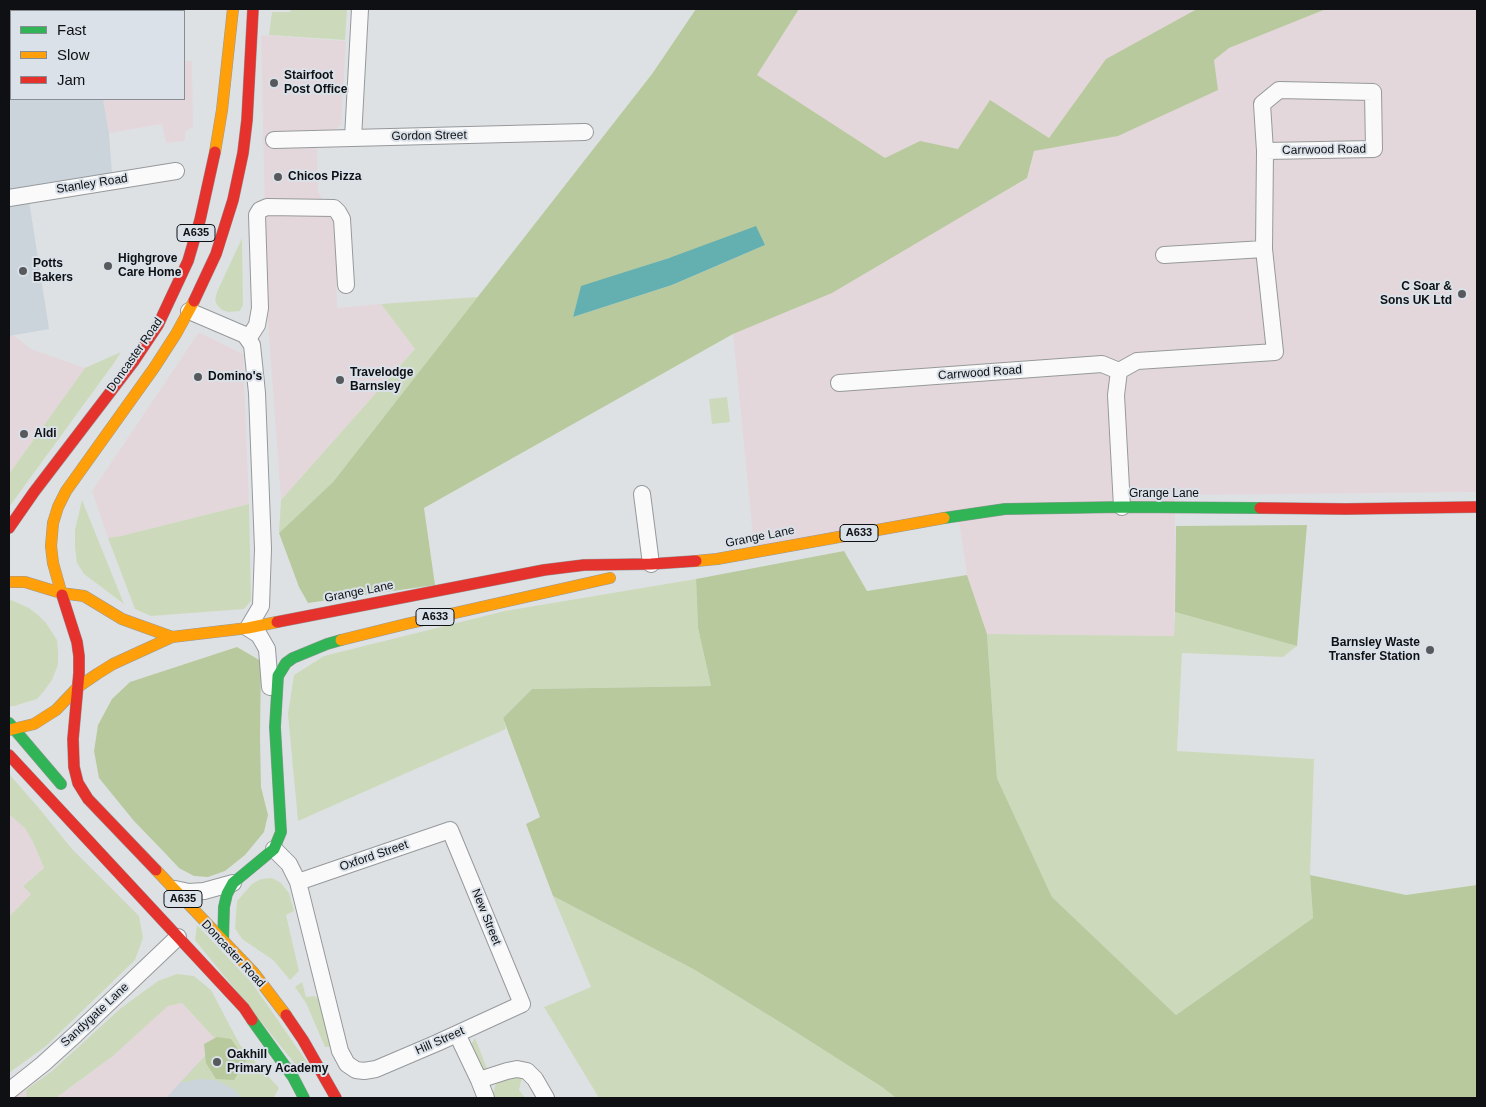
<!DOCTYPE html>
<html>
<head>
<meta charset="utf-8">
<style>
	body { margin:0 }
	#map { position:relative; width:1486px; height:1107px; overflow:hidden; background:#dee1e4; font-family:Arial,sans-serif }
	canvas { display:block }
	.frame { position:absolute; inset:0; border:10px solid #0e1013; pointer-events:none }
	.legend { position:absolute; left:10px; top:10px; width:175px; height:90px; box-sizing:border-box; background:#dae1e8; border:1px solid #888d93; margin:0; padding:6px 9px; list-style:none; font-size:15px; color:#0e1013 }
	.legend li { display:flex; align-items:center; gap:10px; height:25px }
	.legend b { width:25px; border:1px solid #888d93 }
</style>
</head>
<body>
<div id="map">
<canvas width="1486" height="1107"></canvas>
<div class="frame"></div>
<ul class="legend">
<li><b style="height:6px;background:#30b455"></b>Fast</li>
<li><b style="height:6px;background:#ff9f0a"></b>Slow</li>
<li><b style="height:6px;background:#e5322d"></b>Jam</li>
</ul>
</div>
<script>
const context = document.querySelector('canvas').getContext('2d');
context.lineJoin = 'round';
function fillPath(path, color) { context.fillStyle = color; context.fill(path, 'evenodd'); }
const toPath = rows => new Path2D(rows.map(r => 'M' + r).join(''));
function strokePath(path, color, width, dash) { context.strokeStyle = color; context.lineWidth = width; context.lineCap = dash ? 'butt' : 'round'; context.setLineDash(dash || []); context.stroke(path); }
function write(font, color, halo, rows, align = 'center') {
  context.font = font + ' Arial,sans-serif'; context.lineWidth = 4; context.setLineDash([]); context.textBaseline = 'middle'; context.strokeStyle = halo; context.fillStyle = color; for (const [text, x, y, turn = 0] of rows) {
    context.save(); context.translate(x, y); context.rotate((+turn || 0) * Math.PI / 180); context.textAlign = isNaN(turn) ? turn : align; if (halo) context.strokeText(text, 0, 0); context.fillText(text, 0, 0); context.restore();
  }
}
const commercial = toPath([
	[799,9,1477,9,1477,492,1175,495,1174,636,987,634,967,575,959,521,754,547,733,334,831,293,757,75],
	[261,35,346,41,341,124,317,149,318,192,335,217,337,308,381,304,415,349,281,500,267,309],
	[184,61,192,61,193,126,185,132,185,141,166,143,162,124,109,133,103,99,184,99],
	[199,332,243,354,249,504,121,536,108,538,92,491],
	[13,335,31,349,85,368,9,474,9,336],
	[9,774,33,842,44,868,23,885,31,894,9,917],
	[182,1003,218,1042,166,1098,14,1098,52,1071,65,1092,113,1056,168,1005]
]);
const built = toPath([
	[9,90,11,90,11,99,103,99,109,133,112,174,27,188,49,329,9,336],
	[218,1042,266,1098,166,1098,175,1088]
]);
const green = toPath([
	[291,9,347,9,345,40,269,35,272,12,290,12],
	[242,238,243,305,240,311,228,312,222,310,217,305,215,300,217,292],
	[478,297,333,482,279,533,281,500,415,349,381,304],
	[121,352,114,363,9,507,9,474,85,368],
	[727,397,730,422,712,424,709,399],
	[82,500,124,604,84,574,77,563,75,548,75,530],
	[249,504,251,601,244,609,151,616,135,609,108,538,121,536],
	[696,579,698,628,711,686,532,689,503,718,506,729,298,821,288,714,294,675,324,656,505,611],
	[9,600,11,600,29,608,38,615,46,623,57,640,58,652,58,665,52,680,44,691,37,699,14,706,9,706],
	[1175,612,1297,646,1283,657,1182,653,1177,751,1314,759,1310,875,1313,918,1176,1015,1052,897,997,778,987,634,1174,636],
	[9,774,38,807,72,849,139,916,143,938,135,960,46,1046,9,1073,9,917,31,894,23,886,44,868,33,842,25,828,9,814],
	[272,878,281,883,289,893,294,911,286,915,299,971,290,980,273,960,242,939,235,928,237,901,252,884,261,879],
	[553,896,695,970,783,1024,882,1087,896,1098,599,1098,544,1007,591,987],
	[197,925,252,983,309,1065,300,1070,195,940],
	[177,974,194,976,211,990,240,1045,279,1088,274,1097,272,1098,242,1098,235,1090,216,1080,199,1079,180,1083,218,1042,182,1003,168,1006,113,1056,56,1098,27,1098,26,1090,52,1071,121,1008,158,981],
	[302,982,306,997,315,996,320,1001,331,1047,325,1047,306,1003,295,987],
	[475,1038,488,1071,482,1071,470,1046],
	[514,1076,522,1078,519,1090,525,1098,495,1098,493,1094,495,1086,500,1080]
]);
const forest = toPath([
	[696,9,799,9,757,75,885,158,920,141,958,149,990,100,1049,138,1106,59,1197,9,1326,9,1229,48,1214,60,1218,90,1118,136,1034,151,1027,178,832,293,733,334,424,508,435,585,308,603,299,587,279,533,333,482,652,74],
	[765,245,672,285,573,317,581,287,669,258],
	[1307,525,1297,646,1175,612,1176,526],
	[844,551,867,591,967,575,987,634,997,778,1052,897,1176,1015,1313,918,1310,875,1406,895,1477,885,1477,1098,896,1098,882,1087,783,1024,695,970,553,896,526,824,540,817,503,718,532,689,711,686,698,628,696,579],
	[237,647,261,661,260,738,261,787,268,815,264,832,245,855,225,871,208,877,194,876,179,868,163,851,134,821,99,778,94,751,98,725,112,699,130,682],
	[217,1037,231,1039,246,1061,234,1080,216,1079,206,1063,204,1044]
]);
const water = toPath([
	[756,226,765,245,672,285,573,317,581,286,669,258]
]);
const street = toPath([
	[353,138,360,9],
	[274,140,585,132],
	[9,198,176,171],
	[1164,255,1264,249],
	[189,311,245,335,252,345,257,393,263,549,261,606,248,628,259,635,267,649,270,687],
	[248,339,257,325,260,308,257,215,260,210,267,207,334,208,338,212,342,219,346,285],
	[839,383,1102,364,1119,371],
	[642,494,651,564],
	[1122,507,1116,395,1119,371,1137,361,1275,352,1264,249,1265,151,1262,104,1279,90,1373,92,1374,149,1265,151],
	[274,849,289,864,298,882,340,1051,347,1064,356,1070,364,1071,376,1069,437,1043,522,1004,450,830,298,882],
	[175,889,189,892,204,891,233,883],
	[457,1034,479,1080,486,1098],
	[479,1080,507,1071,517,1069,527,1071,535,1079,546,1098],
	[9,1091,43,1064,76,1034,178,937]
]);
const fast = toPath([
	[944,518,1005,509,1122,507,1260,508],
	[9,723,61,784],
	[223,942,224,907,227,894,233,883,274,849,281,832,275,727,278,676,286,663,293,658,327,644,341,640],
	[252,1020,293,1077,304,1098]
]);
const slow = toPath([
	[215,152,222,110,233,9],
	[696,561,717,559,944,518],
	[9,582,25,582,61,593,84,596,122,619,172,637,248,628,277,622],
	[62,595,53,563,51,546,53,523,58,507,66,491,154,368,176,334,194,301],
	[341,640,406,624,610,578],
	[9,730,34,724,56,710,78,687,97,674,113,664,172,637],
	[156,870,254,973,286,1015]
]);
const jam = toPath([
	[194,301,216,254,233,200,243,153,247,120,253,9],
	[1260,508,1346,509,1477,507],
	[9,528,34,492,134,361,158,325,188,261,200,220,215,152],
	[62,595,77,642,79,656,79,673,73,739,74,767,78,783,88,799,156,870],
	[277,622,544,570,584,565,651,564,696,561],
	[9,755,244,1008,252,1020],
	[286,1015,303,1040,336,1098]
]);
const markers = [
	[274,83,5,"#57595c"],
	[278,177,5,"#57595c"],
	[108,266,5,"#57595c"],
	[23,271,5,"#57595c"],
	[1462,294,5,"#57595c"],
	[198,377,5,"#57595c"],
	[340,380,5,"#57595c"],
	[24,434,5,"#57595c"],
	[1430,650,5,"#57595c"],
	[217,1062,5,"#57595c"]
];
const shields = [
	[196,233,38],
	[859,533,38],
	[435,617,38],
	[183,899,38]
];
const shieldNames = [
	["A635",196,233],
	["A633",859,533],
	["A633",435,617],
	["A635",183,899]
];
const poiNames = [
	["Stairfoot",284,76],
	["Post Office",284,90],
	["Chicos Pizza",288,177],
	["Highgrove",118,259],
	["Care Home",118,273],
	["Potts",33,264],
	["Bakers",33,278],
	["C Soar &",1452,287,"right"],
	["Sons UK Ltd",1452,301,"right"],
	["Travelodge",350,373],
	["Barnsley",350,387],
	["Domino's",208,377],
	["Aldi",34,434],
	["Barnsley Waste",1420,643,"right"],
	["Transfer Station",1420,657,"right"],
	["Oakhill",227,1055],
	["Primary Academy",227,1069]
];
const streetNames = [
	["Gordon Street",429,136,-1],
	["Carrwood Road",1324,150,-1],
	["Stanley Road",92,184,-9],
	["Doncaster Road",135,355,-55],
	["Carrwood Road",980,373,-4],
	["Grange Lane",1164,494],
	["Grange Lane",760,537,-11],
	["Grange Lane",359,592,-11],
	["Oxford Street",374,856,-19],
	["New Street",486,917,68],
	["Doncaster Road",233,954,47],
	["Sandygate Lane",95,1015,-43],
	["Hill Street",440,1041,-24]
];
fillPath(commercial, '#e4d7db');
fillPath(built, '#cbd3db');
fillPath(green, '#ccdabb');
fillPath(forest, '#b8ca9d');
fillPath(water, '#64afb0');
strokePath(street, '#96999b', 18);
strokePath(fast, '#96999b', 12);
strokePath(slow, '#96999b', 12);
strokePath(jam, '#96999b', 12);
strokePath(street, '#fafafb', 16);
strokePath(fast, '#30b455', 11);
strokePath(slow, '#ff9f0a', 11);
strokePath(jam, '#e5322d', 11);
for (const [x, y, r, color] of markers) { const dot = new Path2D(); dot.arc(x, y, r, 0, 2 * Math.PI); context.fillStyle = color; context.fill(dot); strokePath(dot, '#dae1e8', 2); }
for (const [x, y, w] of shields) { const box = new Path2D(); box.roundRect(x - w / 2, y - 8.5, w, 17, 4); context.fillStyle = '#dae1e8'; context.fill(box); strokePath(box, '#0e1013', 1); }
write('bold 11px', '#0e1013', null, shieldNames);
write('bold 12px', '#0e1013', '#dae1e8', poiNames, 'left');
write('12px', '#0e1013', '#dae1e8', streetNames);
</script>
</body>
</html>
